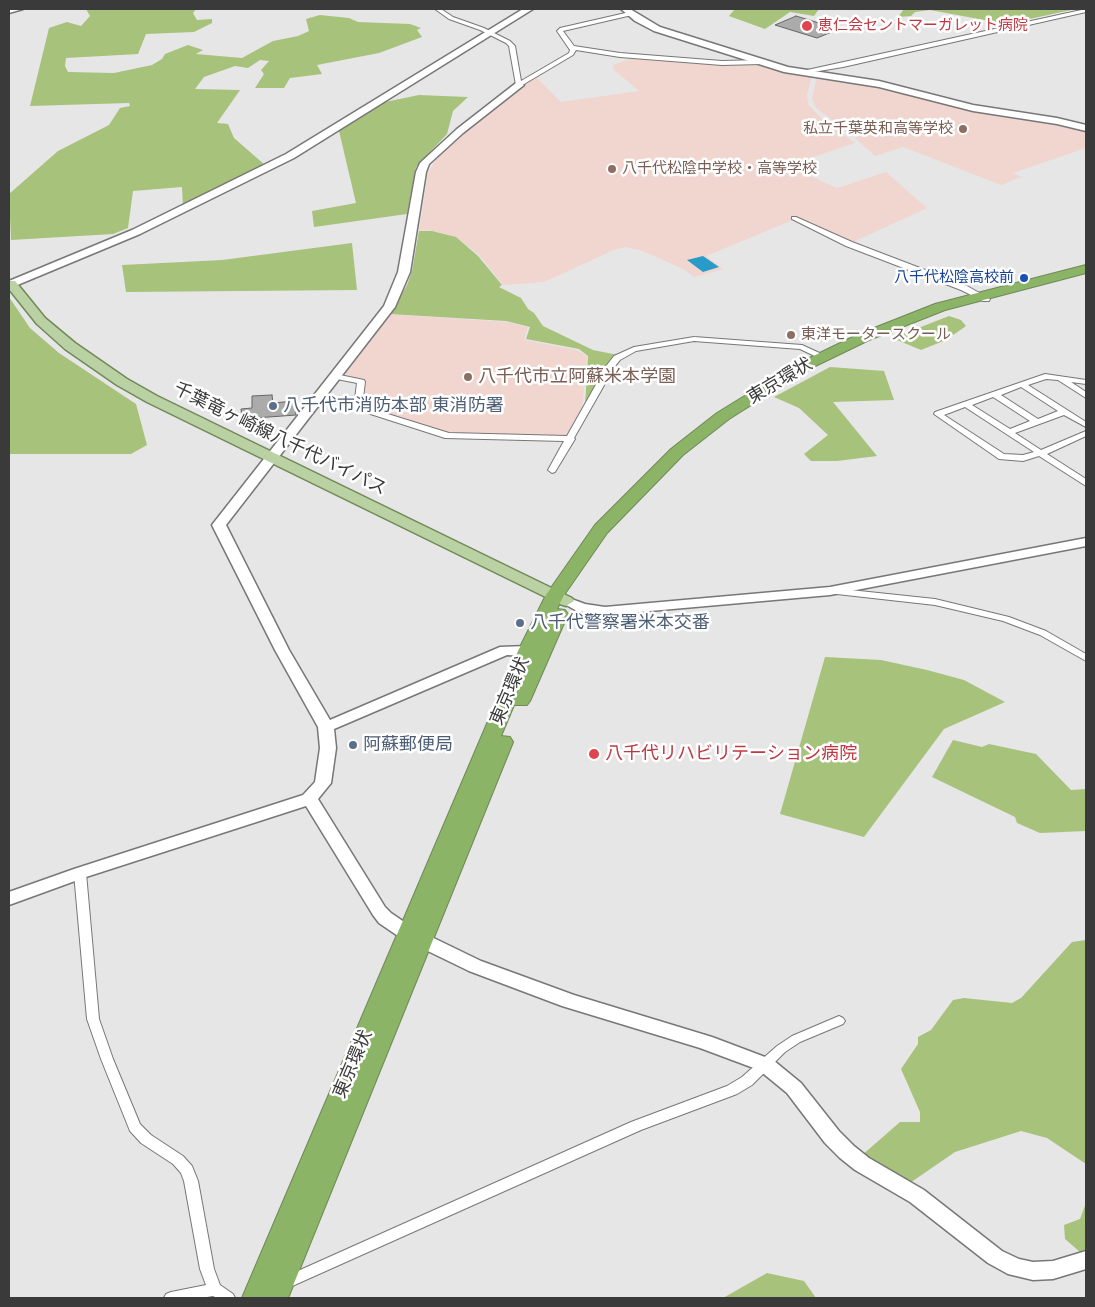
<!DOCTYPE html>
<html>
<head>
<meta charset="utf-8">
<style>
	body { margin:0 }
	#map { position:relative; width:1095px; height:1307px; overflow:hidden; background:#e6e6e7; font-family:"PT Sans",sans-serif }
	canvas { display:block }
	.frame { position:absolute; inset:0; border:10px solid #3a3a3a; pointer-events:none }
</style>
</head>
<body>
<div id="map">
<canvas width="1095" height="1307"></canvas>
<div class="frame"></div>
</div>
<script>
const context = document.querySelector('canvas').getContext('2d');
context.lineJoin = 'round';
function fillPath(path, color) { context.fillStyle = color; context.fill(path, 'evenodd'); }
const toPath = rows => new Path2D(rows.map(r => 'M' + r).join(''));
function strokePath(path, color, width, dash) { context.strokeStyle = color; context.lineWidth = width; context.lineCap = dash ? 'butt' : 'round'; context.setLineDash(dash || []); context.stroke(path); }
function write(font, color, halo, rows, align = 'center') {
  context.font = font + ' "PT Sans","Noto Sans JP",sans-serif'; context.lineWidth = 5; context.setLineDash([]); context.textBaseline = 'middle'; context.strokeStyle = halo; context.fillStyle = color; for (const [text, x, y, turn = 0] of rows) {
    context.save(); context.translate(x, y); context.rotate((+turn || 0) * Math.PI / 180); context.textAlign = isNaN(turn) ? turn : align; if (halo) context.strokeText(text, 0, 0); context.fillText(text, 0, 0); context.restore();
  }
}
const education = toPath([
	[636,57,757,63,812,76,807,95,808,104,819,116,855,143,787,166,837,188,886,172,927,208,851,243,798,218,706,256,723,269,694,277,685,270,643,251,625,247,614,250,544,282,503,285,479,255,456,237,433,231,419,230,428,173,433,164,444,150,525,84,536,77,561,102,639,91,613,69,613,65],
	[817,76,848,80,1078,128,1086,130,1086,148,1013,173,1021,177,1001,185,903,147,875,156,853,136,816,108,812,99],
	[390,314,506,322,528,327,524,340,577,350,587,356,582,411,570,436,452,434,361,406,359,380,345,374]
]);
const green = toPath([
	[86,9,196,9,193,13,197,20,212,19,212,23,194,32,146,34,138,54,66,58,65,66,68,72,114,73,152,65,162,59,165,54,188,45,203,50,196,54,242,58,273,41,298,36,309,31,306,19,320,15,349,18,358,22,410,24,421,28,417,30,422,37,379,53,317,65,322,74,290,78,284,88,255,88,264,74,261,70,269,61,260,60,248,68,235,66,204,77,195,89,240,90,217,123,228,124,234,138,265,165,183,207,182,187,133,191,128,228,113,234,11,240,9,194,58,151,109,125,120,108,130,106,129,103,30,106,49,28,67,22,81,26,90,16],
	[735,9,819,9,814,16,790,12,765,29,729,16],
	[904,9,1076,9,1006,24,930,10,915,12,911,16,898,17],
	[419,95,468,97,453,111,447,134,416,167,407,214,314,227,312,211,356,203,339,131,385,102],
	[419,231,432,231,456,237,478,256,502,285,499,287,521,298,528,309,534,313,543,326,593,350,618,355,585,406,588,356,579,349,526,339,530,327,506,321,390,314,407,285,412,271],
	[352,243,357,290,126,292,122,265,222,260],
	[9,297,30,328,59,353,136,404,147,445,131,454,9,454],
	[949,316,961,320,966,326,946,340,921,350,897,340,903,334],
	[830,367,884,371,894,400,833,402,877,456,837,461,811,461,804,454,828,435,799,408,774,397],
	[825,657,881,660,927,670,964,680,1005,702,944,729,864,837,780,814],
	[953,740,982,747,989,744,1036,754,1071,790,1086,789,1086,831,1040,833,1017,823,1015,817,932,777],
	[1086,940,1086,1164,1047,1138,1021,1131,955,1152,907,1185,861,1156,900,1122,920,1122,920,1112,901,1069,918,1044,918,1037,931,1030,953,1000,964,998,1012,1003,1021,998,1072,942],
	[1086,1203,1086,1249,1080,1252,1065,1239,1064,1225,1080,1219],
	[767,1273,804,1281,816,1298,723,1298]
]);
const water = toPath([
	[703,256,719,267,703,272,687,260]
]);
const building = toPath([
	[796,16,839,29,817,38,775,25,796,16],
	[272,395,273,403,294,401,296,415,242,419,241,409,252,408,252,396,272,395]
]);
const street = toPath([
	[435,9,441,9,453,17,484,28,510,41,515,46,521,81,569,53,570,50,557,31,560,28,630,12,633,14,632,15,563,31,574,46,620,53,722,61,761,60,764,62,761,64,722,65,620,57,576,50,573,55,519,87,516,85,509,46,506,43,480,30,449,19,435,9],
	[1086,9,1086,12,843,67,801,74,798,72,1086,9],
	[792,217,796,217,852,242,967,286,990,299,989,301,983,301,961,290,846,246,792,219,792,217],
	[694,337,802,345,826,356,822,358,819,358,800,349,694,341,636,351,620,360,615,366,574,438,575,439,555,472,552,473,548,470,564,441,445,438,355,409,354,407,357,383,332,378,331,376,335,374,364,380,365,382,362,406,449,433,567,436,607,365,614,356,634,347,694,337],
	[1045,374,1086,380,1086,384,1071,382,1086,392,1086,398,1058,380,1046,379,1028,385,1086,422,1086,427,1064,415,1015,433,1041,450,1086,431,1086,436,1047,454,1086,479,1086,486,1039,456,1023,461,999,459,934,414,935,412,1045,374],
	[1021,387,1058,411,1038,419,1001,395,1021,387],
	[993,397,1030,421,1010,429,972,405,993,397],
	[965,407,1034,452,1023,455,1004,454,944,415,965,407],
	[831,588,935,599,1009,617,1046,631,1086,654,1086,661,1040,635,1003,621,935,605,828,593,826,591,831,588],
	[80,869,84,870,86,873,99,1019,113,1059,140,1124,151,1135,183,1156,192,1166,198,1181,214,1269,220,1285,233,1294,235,1298,217,1298,213,1296,201,1298,164,1298,166,1294,171,1292,206,1285,200,1269,184,1181,181,1173,173,1164,141,1143,130,1131,101,1059,87,1019,74,873,76,870,80,869],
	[839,1016,843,1018,845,1021,843,1024,800,1042,785,1052,752,1085,737,1094,641,1130,290,1287,285,1289,280,1287,278,1283,280,1279,631,1122,727,1086,742,1077,777,1046,792,1036,839,1016]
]);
const secondary = toPath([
	[9,9,23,9,9,13,9,9],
	[523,9,533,9,294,158,140,234,15,286,9,287,9,281,132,230,286,154,523,9],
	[621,9,630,9,660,27,788,67,879,81,973,105,1057,118,1086,125,1086,131,1057,124,973,111,879,87,784,72,654,31,635,21,621,9],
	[516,83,524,85,463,133,429,164,426,172,410,272,395,307,226,525,289,650,330,720,500,647,527,646,534,651,527,656,507,655,334,729,336,748,331,783,318,799,385,907,391,913,413,928,481,961,574,995,712,1037,773,1060,801,1083,839,1131,854,1146,869,1158,924,1190,1002,1251,1019,1259,1033,1262,1053,1261,1086,1251,1086,1269,1053,1279,1033,1280,1008,1274,988,1263,910,1202,855,1170,840,1158,825,1143,787,1093,759,1070,700,1048,562,1006,469,971,401,938,379,923,373,915,306,806,86,877,9,905,9,892,74,869,303,795,315,782,320,748,318,727,275,650,212,525,384,306,398,272,416,172,420,163,457,129,516,83],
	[1086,538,1086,546,830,595,605,615,577,611,559,601,566,597,585,604,605,607,830,587,1086,538]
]);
const primary = toPath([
	[9,281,15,281,45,318,75,343,127,379,157,396,572,598,574,601,566,606,560,604,147,402,117,385,65,349,37,324,9,289,9,281]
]);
const highway = toPath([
	[1086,265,1086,273,945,310,869,340,805,371,729,419,683,455,607,533,564,595,557,609,565,610,568,614,530,701,527,705,514,705,501,736,510,737,513,742,288,1298,242,1298,518,651,546,595,595,525,671,449,717,413,795,365,859,334,935,304,1086,265]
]);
const markers = [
	[807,26,6,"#e0444e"],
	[963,129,5,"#8d6e63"],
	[612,169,5,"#8d6e63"],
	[1024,278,5,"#1a4fb4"],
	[791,335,5,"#8d6e63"],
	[468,377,5,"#8d6e63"],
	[273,406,5,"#5c6f8a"],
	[520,623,5,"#5c6f8a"],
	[353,745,5,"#5c6f8a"],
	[594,754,6,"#e0444e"]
];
const farHealthnames = [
	["恵仁会セントマーガレット病院",818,26]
];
const farEducationnames = [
	["私立千葉英和高等学校",953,129,"right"],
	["八千代松陰中学校・高等学校",622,169],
	["東洋モータースクール",801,335]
];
const farTransitnames = [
	["八千代松陰高校前",1014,278]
];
const educationNames = [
	["八千代市立阿蘇米本学園",478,377]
];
const streetNames = [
	["東京環状",780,381,-31],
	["千葉竜ヶ崎線八千代バイパス",280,439,26],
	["東京環状",510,691,-67],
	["東京環状",353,1064,-67]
];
const serviceNames = [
	["八千代市消防本部 東消防署",283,406],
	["八千代警察署米本交番",530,623],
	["阿蘇郵便局",363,745]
];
const healthNames = [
	["八千代リハビリテーション病院",605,754]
];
fillPath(education, '#f0d6cf');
fillPath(green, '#a7c27b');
fillPath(water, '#289bc9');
fillPath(building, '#acabab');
strokePath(building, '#676666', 1);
strokePath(street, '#777778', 2);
strokePath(secondary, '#777778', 3);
strokePath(primary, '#6f8957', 3);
strokePath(highway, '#6f8957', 2);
fillPath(street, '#fff');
fillPath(secondary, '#fff');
fillPath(primary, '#bad2a3');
fillPath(highway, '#8cb466');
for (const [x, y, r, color] of markers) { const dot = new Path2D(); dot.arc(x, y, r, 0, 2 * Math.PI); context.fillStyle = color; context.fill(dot); strokePath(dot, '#fff', 2); }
write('15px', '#be3a42', '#fff', farHealthnames, 'left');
write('15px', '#785e54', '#fff', farEducationnames, 'left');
write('15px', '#164399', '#fff', farTransitnames, 'right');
write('18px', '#785e54', '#fff', educationNames, 'left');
write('18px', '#3a3a3a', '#fff', streetNames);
write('18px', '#4e5e75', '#fff', serviceNames, 'left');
write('18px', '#be3a42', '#fff', healthNames, 'left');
</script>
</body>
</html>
